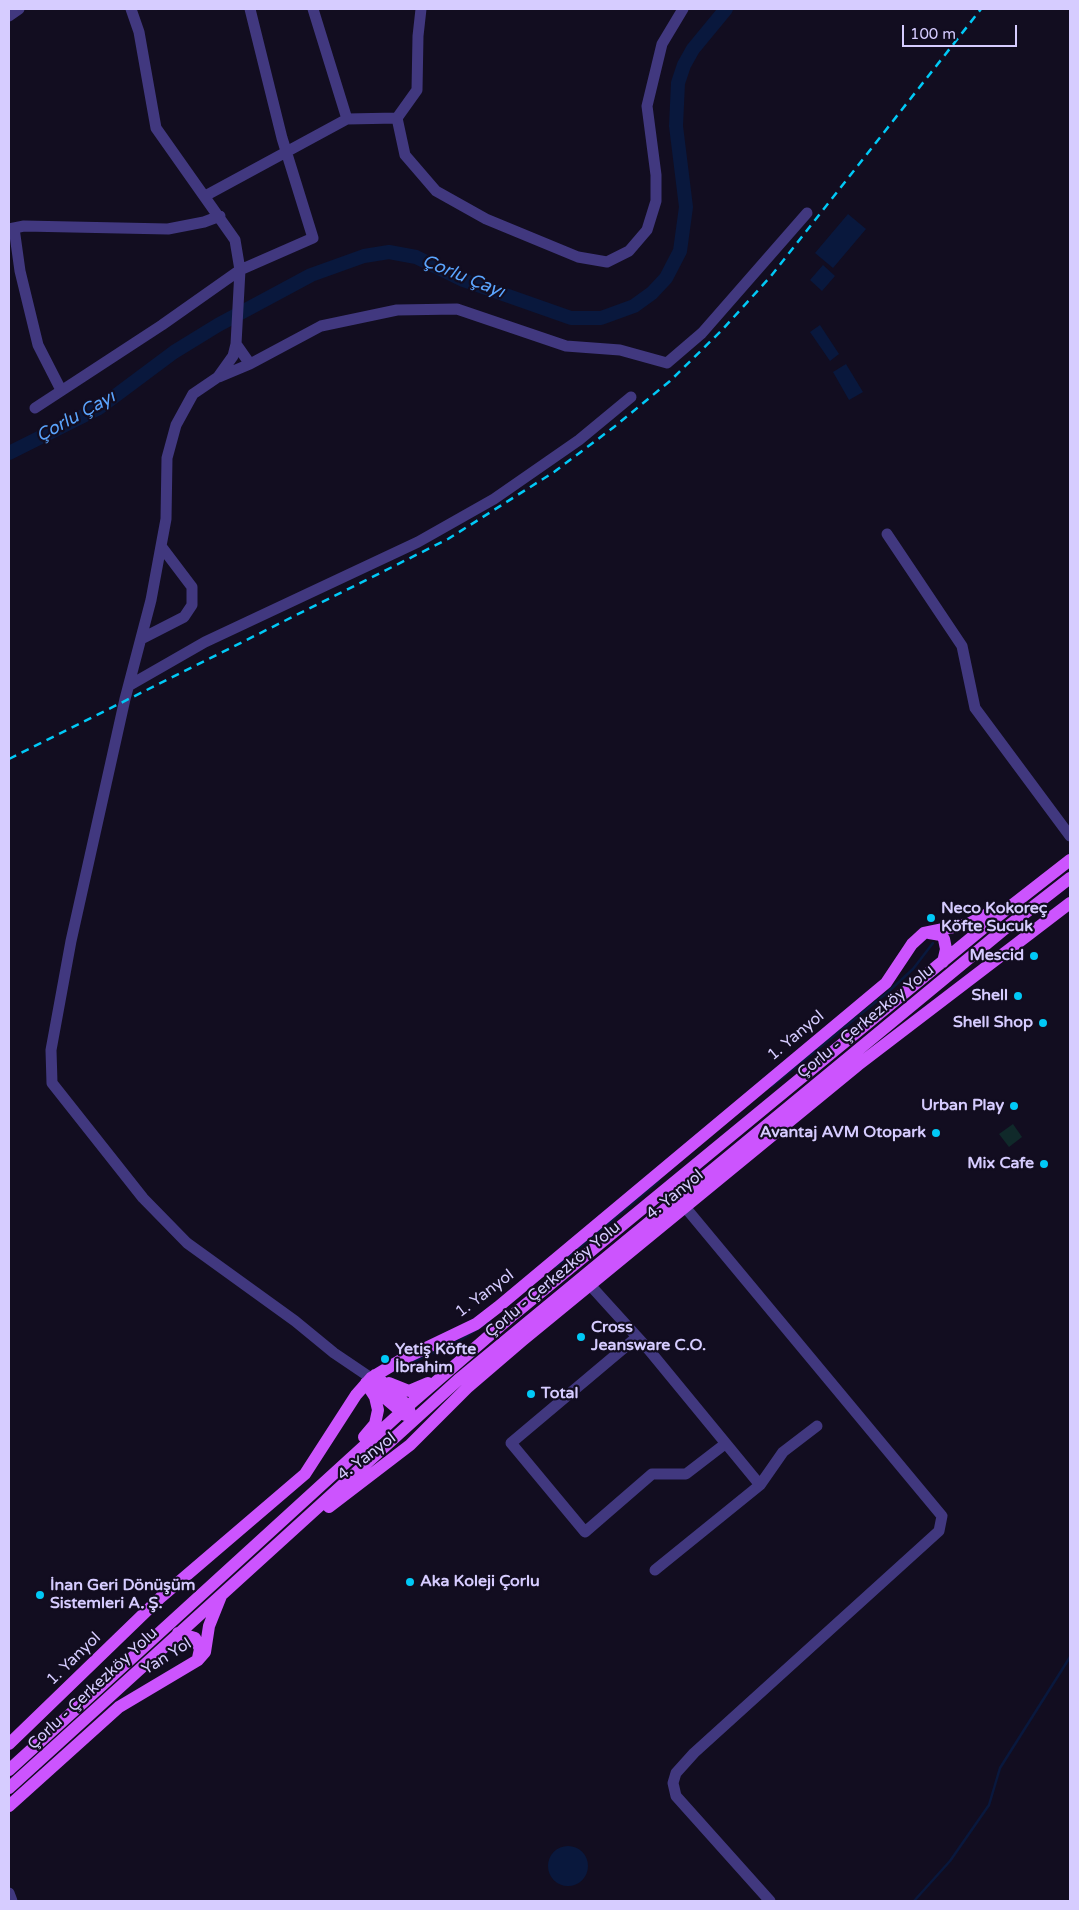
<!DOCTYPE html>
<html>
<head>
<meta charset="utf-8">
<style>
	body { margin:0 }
	#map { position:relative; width:1079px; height:1910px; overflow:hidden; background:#120d20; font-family:"Varela Round",sans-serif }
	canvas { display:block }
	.frame { position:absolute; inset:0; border:10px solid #d6ccff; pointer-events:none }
	.scale { position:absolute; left:902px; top:25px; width:115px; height:22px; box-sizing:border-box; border:2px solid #d6ccff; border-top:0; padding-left:6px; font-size:15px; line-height:18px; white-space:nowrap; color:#d6ccff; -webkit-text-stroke:4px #120d20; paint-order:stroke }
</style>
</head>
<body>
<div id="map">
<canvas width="1079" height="1910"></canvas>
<div class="frame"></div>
<div class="scale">100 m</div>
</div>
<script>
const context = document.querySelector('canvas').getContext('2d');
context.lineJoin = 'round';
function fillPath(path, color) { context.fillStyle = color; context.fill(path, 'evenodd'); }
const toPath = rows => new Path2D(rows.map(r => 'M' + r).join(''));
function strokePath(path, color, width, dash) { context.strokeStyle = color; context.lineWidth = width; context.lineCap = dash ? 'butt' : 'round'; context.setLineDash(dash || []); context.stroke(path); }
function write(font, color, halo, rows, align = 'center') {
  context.font = font + ' "Varela Round",sans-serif'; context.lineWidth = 4.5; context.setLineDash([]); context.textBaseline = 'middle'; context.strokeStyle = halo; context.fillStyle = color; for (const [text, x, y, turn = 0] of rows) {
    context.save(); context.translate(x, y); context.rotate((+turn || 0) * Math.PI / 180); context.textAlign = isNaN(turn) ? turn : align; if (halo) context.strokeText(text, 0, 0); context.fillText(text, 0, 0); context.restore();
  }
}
const green = toPath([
	[1013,1124,1022,1137,1009,1147,999,1134]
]);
const water = toPath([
	[848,214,866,229,833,268,815,253],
	[823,265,835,276,822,291,810,280],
	[820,325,839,354,830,361,810,332],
	[846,364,863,392,849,400,833,372],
	'548 1866a20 20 0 1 1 40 0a20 20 0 1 1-40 0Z'
]);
const stream = toPath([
	[772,1086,888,992,913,969,933,943],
	[556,1267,659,1181],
	[406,1365,459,1341,490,1321],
	[914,1901,950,1861,989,1805,1000,1768,1070,1657]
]);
const river = toPath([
	[9,453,99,408,174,352,218,325,311,275,364,256,389,252,416,257,463,280,571,318,601,318,634,306,652,293,666,278,680,251,686,207,676,126,678,83,684,65,693,49,726,9]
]);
const minor = toPath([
	[131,9,139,32,156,128,235,240,240,270,236,344,233,356,218,377,193,394,176,425,167,458,166,519,151,600,125,699,71,941,51,1050,52,1083,143,1198,187,1243,295,1321,334,1353,371,1378],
	[313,9,347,119],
	[9,16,19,9],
	[397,118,405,155,436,191,486,219,578,257,607,262,629,251,647,230,656,201,656,175,647,106,662,44,683,9],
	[205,196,347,119,397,118,417,90,418,36,421,9],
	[14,228,20,271,38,345,61,390],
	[9,229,24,226,168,229,204,222,220,216],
	[250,364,321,326,397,310,457,309,566,346,620,350,667,363,702,333,807,213],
	[219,377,250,364,236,344],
	[35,408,162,325,240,270,313,238,282,138,250,9],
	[887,534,962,646,975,708,1070,836],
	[141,639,184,617,192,605,192,587,161,546],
	[130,685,205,642,418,542,494,499,579,440,631,397],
	[685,1207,942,1516,939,1531,694,1753,676,1773,673,1783,676,1796,770,1901],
	[590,1285,649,1350,760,1485],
	[637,1337,511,1443,585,1532,652,1474,686,1474,725,1444],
	[655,1570,760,1485,783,1452,817,1426],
	[9,1893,12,1901]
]);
const major = toPath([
	[929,933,941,935,944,939,946,949,943,962],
	[375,1375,408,1406,410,1413],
	[389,1383,409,1391,428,1383],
	[372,1387,405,1415],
	[364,1437,375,1424,378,1410,375,1397,366,1383],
	[329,1507,410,1445,467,1388,523,1340,858,1065,1070,903],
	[178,1633,195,1638,200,1649,198,1658],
	[9,1744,160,1598,305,1474,356,1395,371,1378,401,1360,476,1324,498,1307,886,983,912,944,924,933,968,924,995,910],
	[9,1770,408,1406,513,1315,993,920,1070,860],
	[9,1788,458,1380,1002,931,1070,878],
	[9,1806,119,1707,198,1660,205,1652,209,1626,221,1596]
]);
const rail = toPath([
	[9,759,448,539,554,472,614,427,670,381,722,330,771,276,981,9]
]);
const markers = [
	[931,918,5,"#01c9f6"],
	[1034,956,5,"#01c9f6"],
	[1018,996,5,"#01c9f6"],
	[1043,1023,5,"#01c9f6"],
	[1014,1106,5,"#01c9f6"],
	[936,1133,5,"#01c9f6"],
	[1044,1164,5,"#01c9f6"],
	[581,1337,5,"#01c9f6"],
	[385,1359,5,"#01c9f6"],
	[531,1394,5,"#01c9f6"],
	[410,1582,5,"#01c9f6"],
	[40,1595,5,"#01c9f6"]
];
const poiNames = [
	["Neco Kokoreç",941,909],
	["Köfte Sucuk",941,927],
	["Mescid",1024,956,"right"],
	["Shell",1008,996,"right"],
	["Shell Shop",1033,1023,"right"],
	["Urban Play",1004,1106,"right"],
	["Avantaj AVM Otopark",926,1133,"right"],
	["Mix Cafe",1034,1164,"right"],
	["Cross",591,1328],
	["Jeansware C.O.",591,1346],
	["Yetiş Köfte",395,1350],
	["İbrahim",395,1368],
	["Total",541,1394],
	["Aka Koleji Çorlu",420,1582],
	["İnan Geri Dönüşüm",50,1586],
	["Sistemleri A. Ş.",50,1604]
];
const streetNames = [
	["Çorlu - Çerkezköy Yolu",866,1022,-39],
	["1. Yanyol",796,1036,-40],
	["4. Yanyol",675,1195,-39],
	["Çorlu - Çerkezköy Yolu",553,1280,-40],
	["1. Yanyol",485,1294,-37],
	["4. Yanyol",367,1457,-37],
	["Yan Yol",167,1657,-32],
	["1. Yanyol",74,1659,-44],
	["Çorlu - Çerkezköy Yolu",93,1689,-43]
];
const waterNames = [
	["Çorlu Çayı",463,277,22],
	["Çorlu Çayı",76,417,-29]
];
fillPath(green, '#10292a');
fillPath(water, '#09183d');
strokePath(stream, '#09183d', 2.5);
strokePath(river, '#09183d', 14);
strokePath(minor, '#41387f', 11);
strokePath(major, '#cc54fe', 12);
strokePath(rail, '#01c9f6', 2.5, [8, 6]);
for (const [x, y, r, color] of markers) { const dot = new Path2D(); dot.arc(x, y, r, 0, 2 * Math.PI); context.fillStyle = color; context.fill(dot); strokePath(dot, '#120d20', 2); }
write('bold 16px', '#d6ccff', '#120d20', poiNames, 'left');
write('16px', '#d6ccff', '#120d20', streetNames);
write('italic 18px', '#5ba5fe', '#120d20', waterNames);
</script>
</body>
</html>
